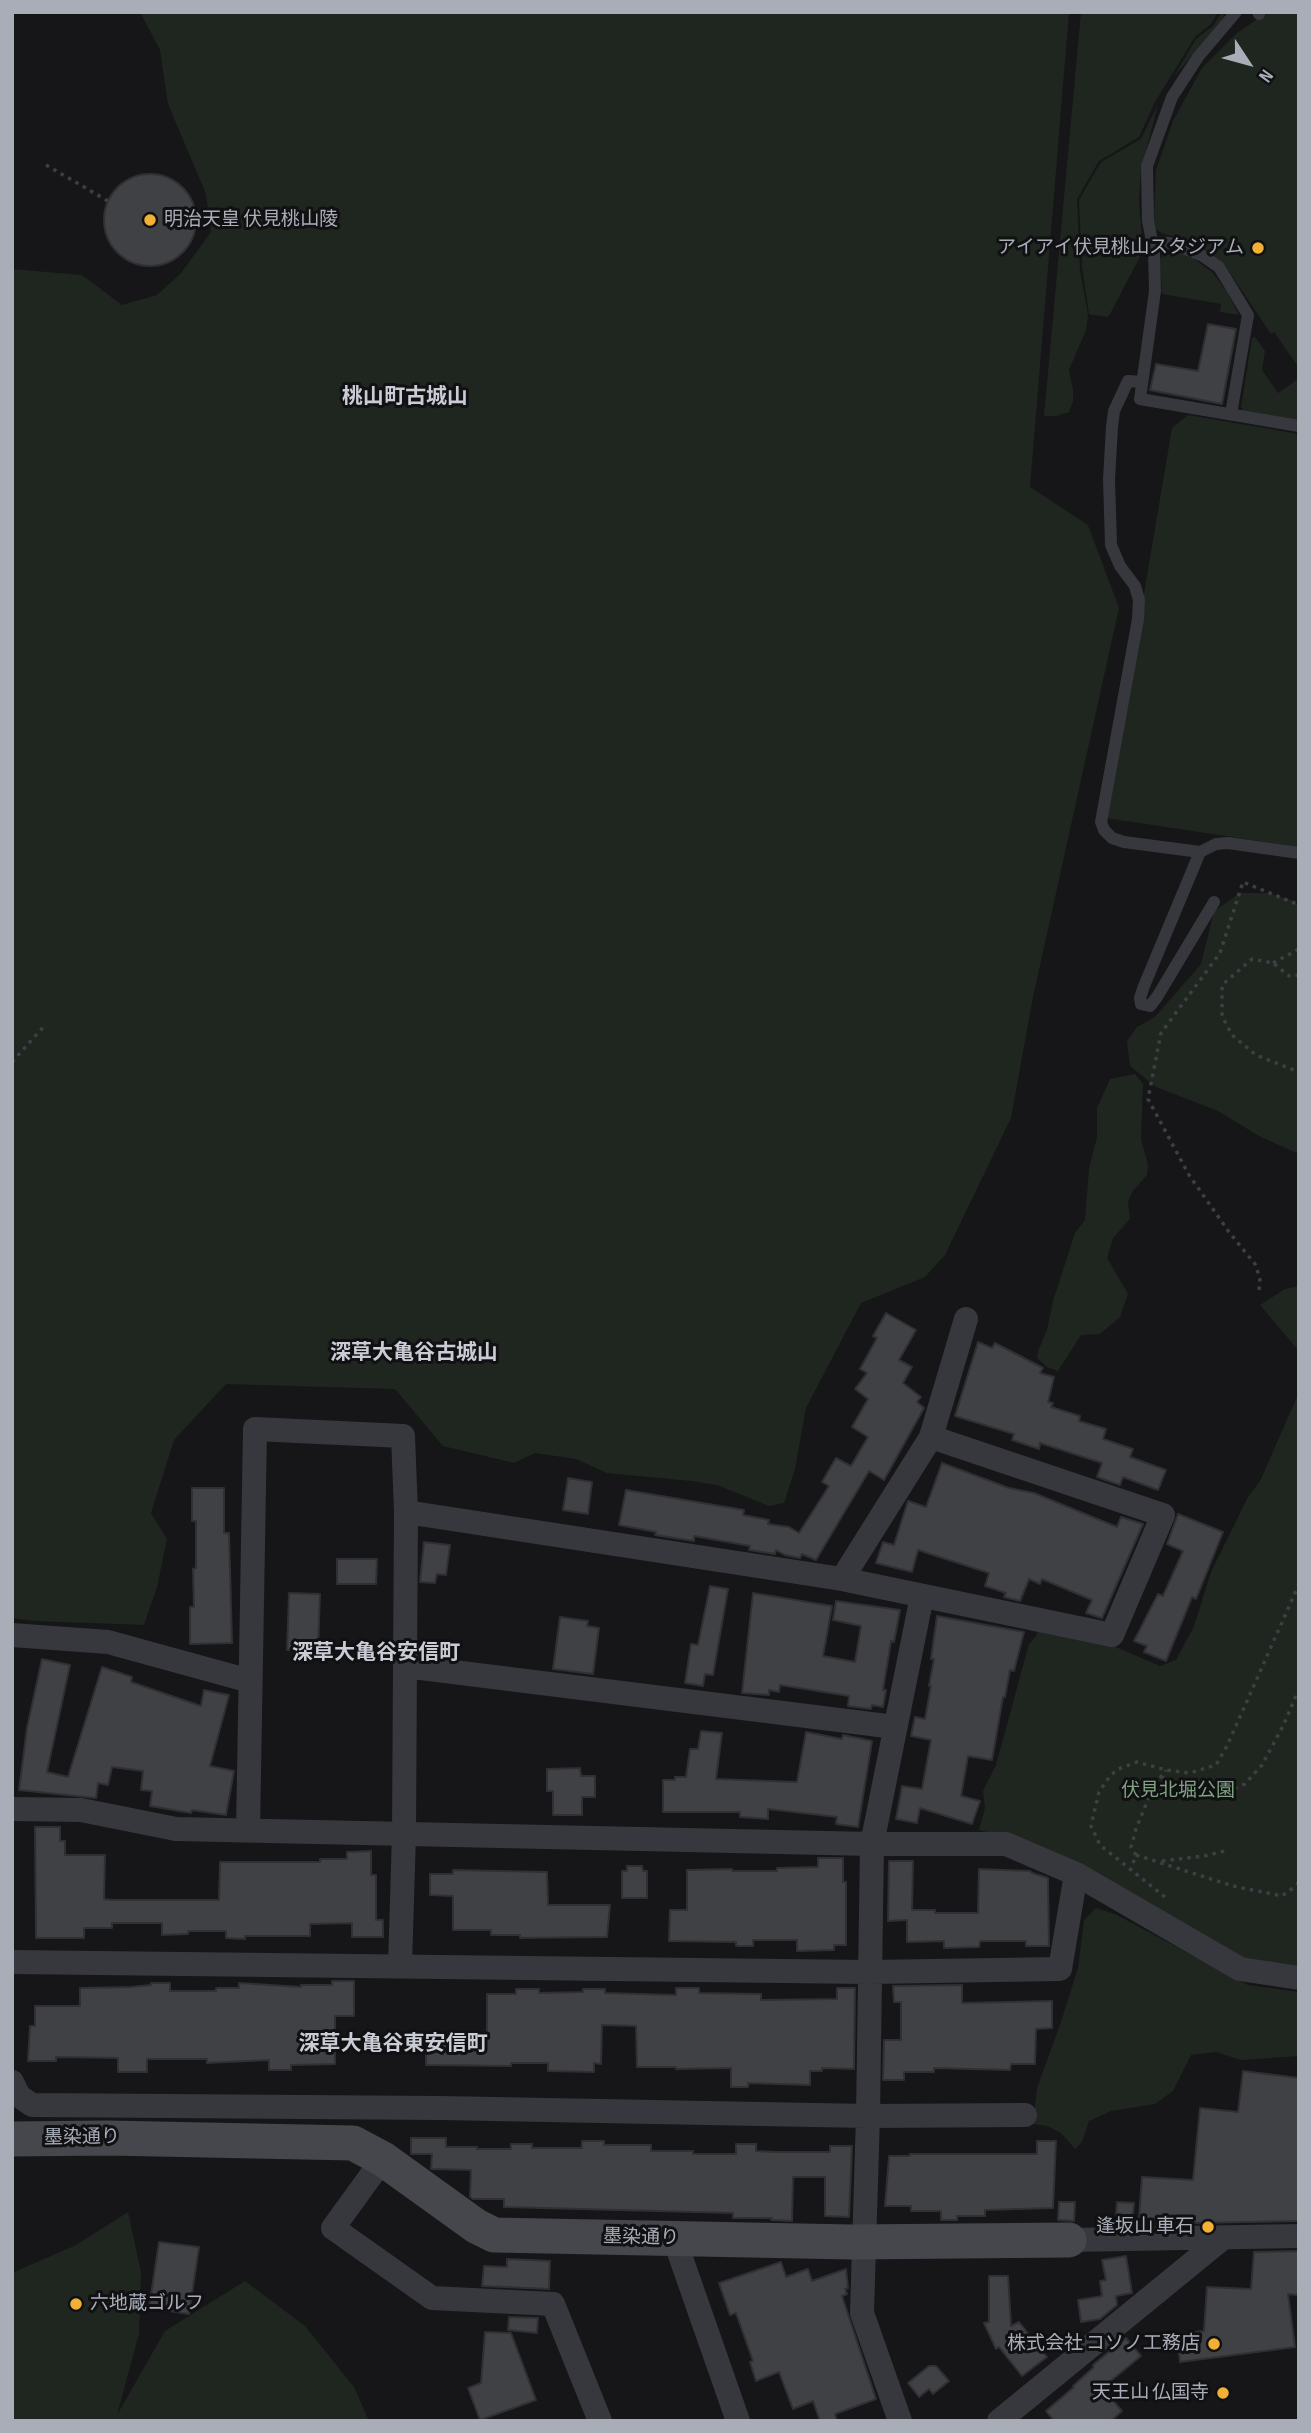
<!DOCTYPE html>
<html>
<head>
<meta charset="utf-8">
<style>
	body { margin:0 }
	#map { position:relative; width:1311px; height:2433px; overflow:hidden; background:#161618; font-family:"Sofia Sans Condensed",sans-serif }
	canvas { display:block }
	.frame { position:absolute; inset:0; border:14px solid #a8adb8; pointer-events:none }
	.north { position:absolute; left:1213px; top:28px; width:70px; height:70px; -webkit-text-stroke:5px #111113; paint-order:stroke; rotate:126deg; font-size:19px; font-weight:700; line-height:28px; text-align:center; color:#a8adb8 }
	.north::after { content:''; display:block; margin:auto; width:24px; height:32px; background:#a8adb8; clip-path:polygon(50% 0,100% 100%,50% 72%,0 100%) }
</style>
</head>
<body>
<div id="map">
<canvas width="1311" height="2433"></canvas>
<div class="frame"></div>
<div class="north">N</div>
</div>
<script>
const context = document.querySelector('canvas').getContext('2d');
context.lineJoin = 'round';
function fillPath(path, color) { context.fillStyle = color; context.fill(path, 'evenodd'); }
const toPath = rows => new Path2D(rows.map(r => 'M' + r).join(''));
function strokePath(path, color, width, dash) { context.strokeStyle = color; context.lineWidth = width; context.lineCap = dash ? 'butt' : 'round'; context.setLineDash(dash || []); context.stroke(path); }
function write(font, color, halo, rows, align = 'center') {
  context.font = font + ' "Sofia Sans Condensed","Noto Sans JP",sans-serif'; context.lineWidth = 6; context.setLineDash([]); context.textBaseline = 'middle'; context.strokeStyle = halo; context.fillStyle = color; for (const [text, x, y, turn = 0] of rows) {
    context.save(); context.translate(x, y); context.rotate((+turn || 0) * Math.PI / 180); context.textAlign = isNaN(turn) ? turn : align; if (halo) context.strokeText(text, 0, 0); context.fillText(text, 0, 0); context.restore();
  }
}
const green = toPath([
	[140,12,1069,12,1030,487,1088,525,1119,608,1033,997,1011,1118,945,1255,925,1277,861,1303,806,1408,795,1469,784,1503,769,1506,717,1485,691,1481,607,1473,576,1459,535,1453,514,1463,443,1446,395,1389,226,1384,174,1440,151,1513,167,1539,157,1587,144,1625,33,1621,12,1618,12,269,82,275,122,305,157,295,181,273,211,232,206,194,168,104,160,50],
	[1081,12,1218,12,1211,24,1195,37,1155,102,1139,137,1099,161,1077,199,1080,270,1088,315,1086,330,1069,370,1073,390,1073,401,1069,412,1056,416,1044,416],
	[1222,12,1226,12,1222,19,1173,78,1196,39,1213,26],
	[1268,12,1299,12,1299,368,1274,332,1271,334,1224,264,1196,243,1161,233,1155,228,1154,219,1156,170,1173,121,1202,68,1237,33],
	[1158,104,1141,170,1139,200,1143,251,1110,314,1107,317,1089,314,1082,267,1079,200,1101,162,1141,139],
	[1169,250,1190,256,1212,272,1227,292,1239,315,1220,312,1221,304,1162,294,1160,260,1163,253],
	[1255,337,1265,351,1262,370,1278,393,1297,380,1299,376,1299,424,1245,413,1241,407,1252,338],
	[1188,415,1299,434,1299,847,1106,818,1172,428],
	[1240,893,1267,893,1291,900,1299,905,1299,1154,1259,1136,1218,1111,1156,1087,1130,1066,1127,1041,1137,1027,1155,1017,1201,964,1214,911],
	[1135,1074,1143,1084,1141,1140,1148,1164,1147,1175,1132,1192,1128,1202,1130,1219,1113,1238,1107,1258,1128,1294,1120,1317,1100,1334,1081,1335,1058,1371,1047,1367,1037,1358,1038,1351,1047,1330,1053,1301,1075,1233,1085,1220,1089,1169,1097,1137,1097,1108,1110,1079],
	[1299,1286,1299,1351,1260,1305,1285,1289],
	[1299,1363,1299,1968,1244,1961,1015,1839,979,1830,985,1808,983,1791,996,1765,1029,1644,1036,1636,1039,1627,1111,1645,1160,1666,1176,1660,1194,1626,1211,1572,1248,1497,1260,1481,1297,1397],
	[1096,1908,1115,1914,1248,1985,1299,1992,1299,2056,1241,2060,1216,2052,1191,2055,1173,2091,1155,2104,1111,2111,1089,2121,1082,2142,1075,2149,1061,2133,1047,2126,1033,2124,1037,2088,1060,2025,1078,1968,1084,1920],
	[128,2212,141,2272,139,2334,117,2415,165,2331,245,2281,305,2326,354,2387,369,2421,12,2421,12,2273,76,2245]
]);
const building = toPath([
	'104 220a46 46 0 1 1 92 0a46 46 0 1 1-92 0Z',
	[1208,324,1236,329,1222,404,1150,390,1156,364,1198,371,1208,324],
	[886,1313,916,1330,899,1360,912,1367,903,1383,921,1397,917,1402,924,1408,884,1480,869,1471,816,1560,802,1554,800,1558,785,1555,776,1550,775,1554,749,1550,750,1546,694,1536,694,1541,655,1535,656,1532,619,1525,626,1490,744,1510,743,1515,769,1520,768,1524,789,1527,799,1533,829,1486,822,1482,836,1458,851,1466,868,1437,852,1427,868,1399,855,1389,867,1373,860,1369,877,1338,873,1336,886,1313],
	[978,1342,992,1348,995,1343,1043,1368,1040,1373,1054,1377,1048,1402,1053,1403,1051,1407,1080,1416,1079,1421,1106,1429,1103,1439,1133,1449,1130,1457,1166,1470,1158,1490,1123,1477,1120,1485,1097,1477,1102,1463,1040,1443,1039,1449,1012,1440,1014,1434,955,1416,978,1342],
	[942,1463,1009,1488,1034,1493,1117,1527,1121,1517,1143,1524,1102,1618,1086,1613,1092,1600,1042,1579,1040,1584,1029,1579,1020,1601,1004,1597,1006,1593,985,1586,989,1573,918,1550,912,1572,876,1563,883,1542,894,1545,908,1501,926,1507,942,1463],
	[568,1478,592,1482,588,1514,563,1510,568,1478],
	[192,1488,224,1488,224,1533,229,1533,232,1643,190,1644,190,1607,194,1607,193,1569,196,1568,196,1521,192,1521,192,1488],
	[1178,1514,1223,1532,1196,1599,1192,1597,1166,1661,1144,1652,1147,1646,1134,1641,1158,1594,1163,1596,1183,1551,1167,1544,1178,1514],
	[424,1542,450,1545,446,1575,437,1574,435,1583,420,1582,424,1542],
	[337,1559,377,1559,376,1584,337,1584,337,1559],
	[710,1586,728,1589,713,1675,705,1674,703,1686,685,1683,691,1644,698,1645,710,1586],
	[289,1593,320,1594,318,1651,287,1650,289,1593],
	[753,1593,832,1606,823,1656,855,1662,861,1626,833,1620,836,1601,900,1610,894,1642,891,1641,883,1690,886,1690,883,1707,872,1705,871,1709,848,1706,849,1696,780,1685,779,1692,769,1690,769,1695,742,1693,753,1593],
	[937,1616,1024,1632,1014,1671,1010,1670,1005,1697,1003,1697,992,1760,968,1756,961,1796,980,1801,972,1824,920,1808,917,1823,896,1819,902,1786,922,1789,931,1740,911,1736,915,1717,925,1719,931,1686,929,1686,934,1659,931,1659,937,1616],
	[560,1617,588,1621,587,1626,599,1628,593,1674,553,1669,560,1617],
	[42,1659,70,1665,47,1772,68,1777,102,1667,132,1677,131,1682,201,1706,204,1690,229,1695,210,1766,234,1771,226,1815,192,1810,191,1813,150,1806,152,1791,141,1790,143,1771,112,1767,108,1785,98,1783,96,1798,19,1790,27,1728,42,1659],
	[701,1731,722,1733,716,1779,797,1782,806,1732,842,1739,843,1735,872,1741,858,1827,836,1824,837,1817,768,1809,768,1819,740,1817,740,1812,663,1812,663,1780,675,1780,675,1777,686,1777,690,1749,698,1749,701,1731],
	[580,1768,581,1776,595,1776,595,1797,582,1797,582,1815,553,1815,553,1791,547,1791,547,1769,580,1768],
	[35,1827,60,1827,60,1841,65,1841,65,1855,105,1855,104,1899,112,1900,219,1900,220,1862,320,1862,320,1859,347,1859,347,1852,371,1851,371,1875,376,1875,376,1920,383,1920,383,1937,352,1937,352,1923,310,1924,310,1936,245,1936,245,1939,226,1938,226,1931,188,1931,188,1934,162,1935,162,1923,112,1923,112,1928,84,1928,84,1938,36,1938,35,1827],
	[818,1858,843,1858,843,1882,846,1882,846,1945,834,1945,834,1950,797,1951,797,1940,753,1940,753,1946,736,1946,736,1942,669,1941,670,1910,687,1910,687,1870,732,1869,732,1871,777,1871,777,1868,818,1867,818,1858],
	[889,1861,913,1861,912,1910,935,1910,935,1913,978,1913,979,1869,1030,1871,1032,1873,1048,1878,1049,1946,1026,1946,1026,1941,980,1941,979,1947,944,1948,944,1941,907,1942,907,1920,888,1921,889,1861],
	[627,1866,642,1866,643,1871,647,1871,647,1898,622,1898,622,1871,627,1871,627,1866],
	[453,1870,547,1872,548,1905,610,1905,607,1937,520,1938,520,1935,491,1935,491,1930,453,1930,453,1896,430,1895,430,1874,453,1874,453,1870],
	[332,1981,354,1981,354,2016,335,2016,335,2064,291,2065,291,2070,269,2070,269,2060,207,2063,207,2059,147,2059,147,2072,118,2072,118,2058,56,2057,56,2061,28,2061,30,2026,35,2026,35,2006,80,2006,80,1988,131,1987,151,1985,151,1983,170,1983,170,1991,216,1991,216,1988,239,1988,239,1983,301,1987,301,1985,332,1985,332,1981],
	[962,1985,962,2003,1052,2001,1052,2028,1036,2029,1035,2064,1011,2064,1010,2070,934,2068,934,2072,904,2072,904,2080,883,2080,884,2040,901,2040,901,2002,894,2002,893,1986,962,1985],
	[676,1988,699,1988,699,1993,761,1994,761,2000,837,1999,837,1988,855,1988,854,2069,822,2068,822,2071,810,2071,810,2085,748,2083,748,2087,731,2087,731,2068,676,2069,676,2067,637,2067,636,2026,602,2025,601,2064,594,2063,594,2072,548,2071,548,2063,511,2063,511,2066,426,2065,426,2034,487,2035,487,1994,516,1994,516,1989,539,1989,539,1993,583,1992,583,1989,605,1989,605,1993,676,1995,676,1988],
	[1243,2071,1299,2078,1299,2221,1191,2223,1139,2218,1142,2177,1193,2180,1200,2108,1238,2112,1243,2071],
	[411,2138,446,2138,446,2147,477,2147,477,2149,511,2149,511,2144,532,2144,532,2148,582,2148,582,2141,604,2141,604,2145,651,2145,651,2151,693,2151,693,2154,736,2154,736,2144,756,2144,756,2151,775,2152,830,2152,830,2146,852,2146,849,2217,825,2216,825,2177,793,2177,792,2221,771,2220,772,2218,733,2218,733,2213,504,2207,504,2199,473,2199,470,2197,471,2170,431,2169,432,2154,411,2154,411,2138],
	[1037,2141,1056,2141,1053,2208,985,2210,985,2216,957,2216,957,2220,941,2220,941,2211,911,2211,911,2206,885,2206,889,2156,910,2156,910,2154,1037,2154,1037,2141],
	[1059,2202,1075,2202,1074,2221,1058,2220,1059,2202],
	[1117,2202,1134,2203,1132,2224,1115,2224,1117,2202],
	[159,2242,199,2247,189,2314,149,2308,159,2242],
	[1299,2251,1298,2295,1288,2294,1295,2347,1180,2362,1177,2334,1204,2331,1207,2287,1251,2289,1254,2252,1299,2251],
	[1126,2256,1132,2293,1116,2296,1117,2305,1100,2319,1081,2322,1078,2300,1102,2296,1100,2281,1106,2280,1102,2260,1126,2256],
	[507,2259,550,2261,549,2289,482,2286,484,2266,507,2267,507,2259],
	[781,2262,786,2277,808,2269,812,2281,846,2269,848,2288,845,2289,847,2294,842,2296,876,2399,835,2414,837,2421,820,2421,813,2401,793,2409,779,2372,756,2381,750,2362,753,2361,736,2313,730,2315,719,2283,781,2262],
	[989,2276,1008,2276,1011,2326,1019,2322,1047,2357,1022,2376,999,2347,996,2349,984,2323,989,2322,989,2276],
	[509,2317,538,2318,537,2333,508,2330,509,2317],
	[485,2332,511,2333,536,2400,480,2420,468,2388,481,2383,485,2332],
	[1126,2338,1141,2356,1102,2388,1122,2411,1111,2421,1054,2421,1046,2411,1074,2387,1073,2386,1094,2367,1093,2365,1126,2338],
	[929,2366,936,2366,949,2381,933,2394,929,2389,919,2397,908,2383,929,2366]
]);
const path = toPath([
	[46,165,108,201],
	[1273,963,1299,949],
	[1299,975,1289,976,1273,963,1252,959,1222,985,1222,1016,1232,1035,1256,1055,1299,1072],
	[12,1062,46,1024],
	[1259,1290,1260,1278,1255,1264,1229,1232,1189,1175,1148,1099,1161,1033,1220,953,1243,882,1299,905],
	[1161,1777,1185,1788,1229,1791,1245,1784,1262,1765,1283,1726,1299,1689],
	[1136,1855,1233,1886,1282,1896,1297,1885,1299,1880],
	[1162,1861,1204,1856,1229,1850],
	[1130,1871,1136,1855,1131,1847,1136,1829,1153,1787,1166,1770],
	[1165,1897,1100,1845,1091,1826,1099,1792,1110,1776,1118,1769,1137,1762,1166,1770,1190,1773,1216,1765,1227,1746,1299,1584]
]);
const lane = toPath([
	[1236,12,1198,57,1172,97,1147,166,1148,221,1154,251,1155,291,1140,399,1299,426],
	[1258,12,1259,14],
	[1152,242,1170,243,1203,256,1219,267,1248,315,1231,414],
	[1142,382,1128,381,1114,411,1112,427,1109,479,1111,545,1120,566,1135,586,1139,600,1138,619,1101,822,1104,830,1112,838,1124,842,1200,852,1216,844,1228,843,1299,853],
	[1200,852,1144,986,1140,998,1141,1004,1150,1006,1157,997,1214,902]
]);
const street = toPath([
	[406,1512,842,1579,1112,1635,1163,1515,931,1437],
	[842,1579,931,1437,966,1319],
	[12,1635,108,1642,250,1681],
	[405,1666,895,1727],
	[12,1809,81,1810,176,1829,872,1844,1006,1844,1076,1874,1240,1969,1299,1978],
	[248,1830,255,1429,403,1436,406,1512,405,1666,404,1834,400,1965],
	[12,1962,869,1972,1060,1969,1076,1874],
	[12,2082,19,2096,32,2105,440,2108,868,2116,1025,2115],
	[383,2159,333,2228,432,2298,553,2304,600,2421],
	[674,2238,738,2421],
	[1069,2240,1299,2236],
	[900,2421,862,2313,868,2116,872,1844,922,1596],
	[999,2421,1223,2238]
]);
const secondary = toPath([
	[12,2139,108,2138,353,2143,383,2159,476,2226,494,2235,852,2242,1069,2240]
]);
const markers = [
	[150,220,7,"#f2b134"],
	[1258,248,7,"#f2b134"],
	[1208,2227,7,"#f2b134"],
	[76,2304,7,"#f2b134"],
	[1214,2344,7,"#f2b134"],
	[1223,2393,7,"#f2b134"]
];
const poiNames = [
	["明治天皇 伏見桃山陵",164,220,"left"],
	["アイアイ伏見桃山スタジアム",1244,248],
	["逢坂山 車石",1194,2227],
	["六地蔵ゴルフ",90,2304,"left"],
	["株式会社 コソノ工務店",1200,2344],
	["天王山 仏国寺",1209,2393]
];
const parkNames = [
	["伏見北堀公園",1178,1791]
];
const streetNames = [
	["墨染通り",82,2138,-1],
	["墨染通り",641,2238,1]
];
const neighbourhoodNames = [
	["桃山町古城山",405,398],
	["深草大亀谷古城山",414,1354],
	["深草大亀谷安信町",376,1654],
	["深草大亀谷東安信町",393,2045]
];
fillPath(green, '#1e261f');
fillPath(building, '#404145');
strokePath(building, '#303034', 2);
strokePath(path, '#3d3f44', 3.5, [3.5, 5]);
strokePath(lane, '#37383d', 12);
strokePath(street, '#37383d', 24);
strokePath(secondary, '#45474d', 35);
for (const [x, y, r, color] of markers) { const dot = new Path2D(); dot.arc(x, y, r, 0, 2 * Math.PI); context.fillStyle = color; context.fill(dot); strokePath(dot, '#111113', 2.5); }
write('19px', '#a8adb8', '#111113', poiNames, 'right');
write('19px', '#7fa381', '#111113', parkNames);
write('19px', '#a8adb8', '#111113', streetNames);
write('bold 21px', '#c9ccd4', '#111113', neighbourhoodNames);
</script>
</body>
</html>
